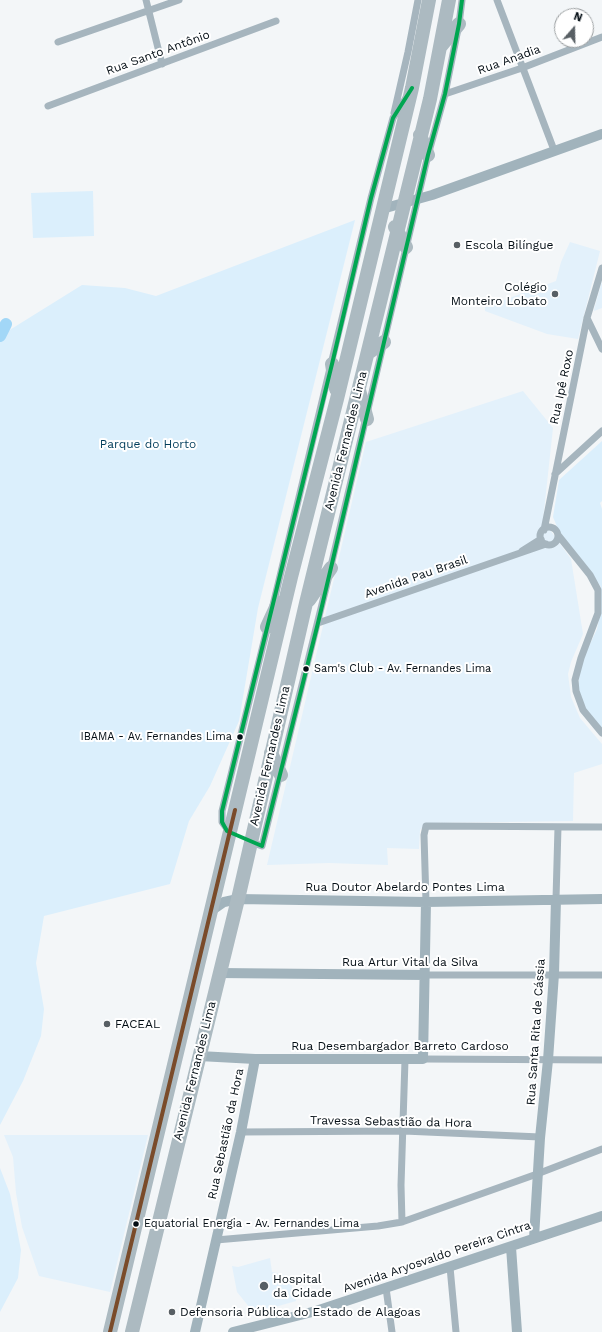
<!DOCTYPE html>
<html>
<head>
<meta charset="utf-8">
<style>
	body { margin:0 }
	#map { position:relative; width:602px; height:1332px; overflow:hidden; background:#f3f6f8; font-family:"Work Sans",sans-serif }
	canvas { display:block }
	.north { position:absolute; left:554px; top:8px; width:40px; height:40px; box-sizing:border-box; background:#fff; border:1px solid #9b9fa1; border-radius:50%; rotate:20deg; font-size:11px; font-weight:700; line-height:16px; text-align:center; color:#040e15 }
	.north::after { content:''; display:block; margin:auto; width:14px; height:18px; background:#585f64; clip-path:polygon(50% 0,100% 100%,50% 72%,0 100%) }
</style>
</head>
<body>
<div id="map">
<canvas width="602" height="1332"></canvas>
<div class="north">N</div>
</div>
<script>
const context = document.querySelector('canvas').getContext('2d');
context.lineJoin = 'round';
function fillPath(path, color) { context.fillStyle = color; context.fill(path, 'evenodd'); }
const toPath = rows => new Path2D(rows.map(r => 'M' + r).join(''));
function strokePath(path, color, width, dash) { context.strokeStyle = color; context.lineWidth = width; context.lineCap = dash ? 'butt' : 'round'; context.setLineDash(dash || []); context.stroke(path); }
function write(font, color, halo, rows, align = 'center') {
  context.font = font + ' "Work Sans",sans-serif'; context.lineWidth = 4; context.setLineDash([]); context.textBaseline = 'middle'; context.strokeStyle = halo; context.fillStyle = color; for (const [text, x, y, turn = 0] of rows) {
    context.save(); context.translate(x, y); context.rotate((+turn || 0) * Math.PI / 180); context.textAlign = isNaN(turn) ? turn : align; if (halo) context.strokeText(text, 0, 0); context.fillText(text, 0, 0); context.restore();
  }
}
const built = toPath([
	[570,242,600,251,578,339,547,334,485,311,485,307,556,281,561,262],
	[602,281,602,308,594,311,594,309],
	[523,391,553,428,543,520,571,559,583,634,571,662,568,674,571,697,580,718,602,744,602,764,574,773,573,821,433,823,424,826,420,830,419,849,387,848,388,865,329,863,267,865,366,442],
	[4,1135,148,1135,110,1292,39,1276,22,1227,16,1193,13,1157],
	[270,1258,272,1272,289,1276,296,1301,254,1313,237,1292,232,1266,238,1267]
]);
const green = toPath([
	[93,191,94,236,33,238,31,193],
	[355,220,258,608,239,721,210,786,189,821,170,884,44,916,36,963,44,1009,41,1036,23,1081,0,1125,0,336,82,285,125,288,156,296],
	[602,441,602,501,600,503,602,509,602,732,583,707,578,686,581,663,597,629,601,609,601,587,574,552,558,529,553,517,559,480],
	[0,1168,10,1194,21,1250,18,1278,0,1312]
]);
const river = toPath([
	[0,336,6,324]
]);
const street = toPath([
	[146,0,162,64],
	[497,0,554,150],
	[58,42,179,0],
	[445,94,522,68,602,37],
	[48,106,276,21],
	[394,113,408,52,418,0],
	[587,318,602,349],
	[555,474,602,431],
	'540 536a9 9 0 1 1 18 0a9 9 0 1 1-18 0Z',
	[544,530,587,318,602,268],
	[558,535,590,575,598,590,598,613,581,658,575,680,576,691,583,710,602,733],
	[522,551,541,539],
	[330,570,428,155,445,94,459,24,462,0],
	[273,605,371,198,393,118,406,98],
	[318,623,546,544],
	[230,833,222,822,222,811,268,625],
	[251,842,262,846,328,580],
	[556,899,558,827],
	[426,902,424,835,426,826,602,827],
	[425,975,602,975],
	[423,1059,602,1060],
	[241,1132,404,1131,540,1137],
	[402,1222,401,1185,405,1060],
	[216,1240,378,1226,402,1222,537,1174,602,1149],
	[450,1267,456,1332],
	[386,1288,392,1332]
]);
const secondary = toPath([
	[382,209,432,195,602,134],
	[211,911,224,902,238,899,426,902,602,899],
	[219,973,425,975],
	[199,1056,255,1059,423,1059,426,902],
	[534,1238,540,1138,548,1060,554,974,556,899],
	[511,1247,517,1332],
	[195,1332,241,1132,255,1059],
	[233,1332,316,1311,602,1216]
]);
const highway = toPath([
	[441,46,459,24],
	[420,135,428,155],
	[395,227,406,247],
	[368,353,384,342],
	[332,364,336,389],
	[359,390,367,419],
	[309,600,331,568],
	[267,627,278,603],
	[271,753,281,775],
	[110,1332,291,577,337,399,412,88,429,0],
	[132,1332,238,899,306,603,430,99,449,0]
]);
const bus1 = toPath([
	[412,88,393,118,371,198,332,364,222,811,222,822,227,831,262,846,318,623,428,155,445,94,459,24,462,0]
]);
const bus2 = toPath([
	[110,1332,235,810]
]);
const markers = [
	[457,245,4,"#585f64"],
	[555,294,4,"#585f64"],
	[306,669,3.5,"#040e15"],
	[240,737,3.5,"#040e15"],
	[107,1024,4,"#585f64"],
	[136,1224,3.5,"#040e15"],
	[264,1286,5,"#585f64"],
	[172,1312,4,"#585f64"]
];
const busNames = [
	["Sam's Club - Av. Fernandes Lima",314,669],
	["IBAMA - Av. Fernandes Lima",232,737,"right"],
	["Equatorial Energia - Av. Fernandes Lima",144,1224]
];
const streetNames = [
	["Rua Santo Antônio",158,53,-20],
	["Rua Anadia",509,60,-20],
	["Rua Ipê Roxo",562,387,-78],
	["Avenida Fernandes Lima",346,441,-76],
	["Avenida Pau Brasil",416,577,-19],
	["Avenida Fernandes Lima",270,756,-77],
	["Rua Doutor Abelardo Pontes Lima",405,887],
	["Rua Artur Vital da Silva",410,962],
	["Rua Santa Rita de Cássia",536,1032,-86],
	["Rua Desembargador Barreto Cardoso",400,1046],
	["Avenida Fernandes Lima",195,1071,-76],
	["Travessa Sebastião da Hora",391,1122,1],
	["Rua Sebastião da Hora",226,1134,-78],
	["Avenida Aryosvaldo Pereira Cintra",437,1257,-19]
];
const poiNames = [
	["Escola Bilíngue",465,245],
	["Colégio",547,287,"right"],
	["Monteiro Lobato",547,301,"right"],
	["FACEAL",115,1024],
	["Hospital",273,1279],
	["da Cidade",273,1293],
	["Defensoria Pública do Estado de Alagoas",180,1312]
];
const parkNames = [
	["Parque do Horto",148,444]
];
fillPath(built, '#e3f1fb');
fillPath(green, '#dbeffc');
strokePath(river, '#a2d7f7', 12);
strokePath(street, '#a6b5be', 7);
strokePath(secondary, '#a1b3bc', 10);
strokePath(highway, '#acbac1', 14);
strokePath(bus1, '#00a651', 4);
strokePath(bus2, '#7a4b2a', 4);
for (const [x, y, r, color] of markers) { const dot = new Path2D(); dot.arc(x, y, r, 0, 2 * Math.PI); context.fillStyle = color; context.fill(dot); strokePath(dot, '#fff', 1.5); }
write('11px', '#040e15', '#fff', busNames, 'left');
write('12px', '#040e15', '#fff', streetNames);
write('12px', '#040e15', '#fff', poiNames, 'left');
write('12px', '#003d5b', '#fff', parkNames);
</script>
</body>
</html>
